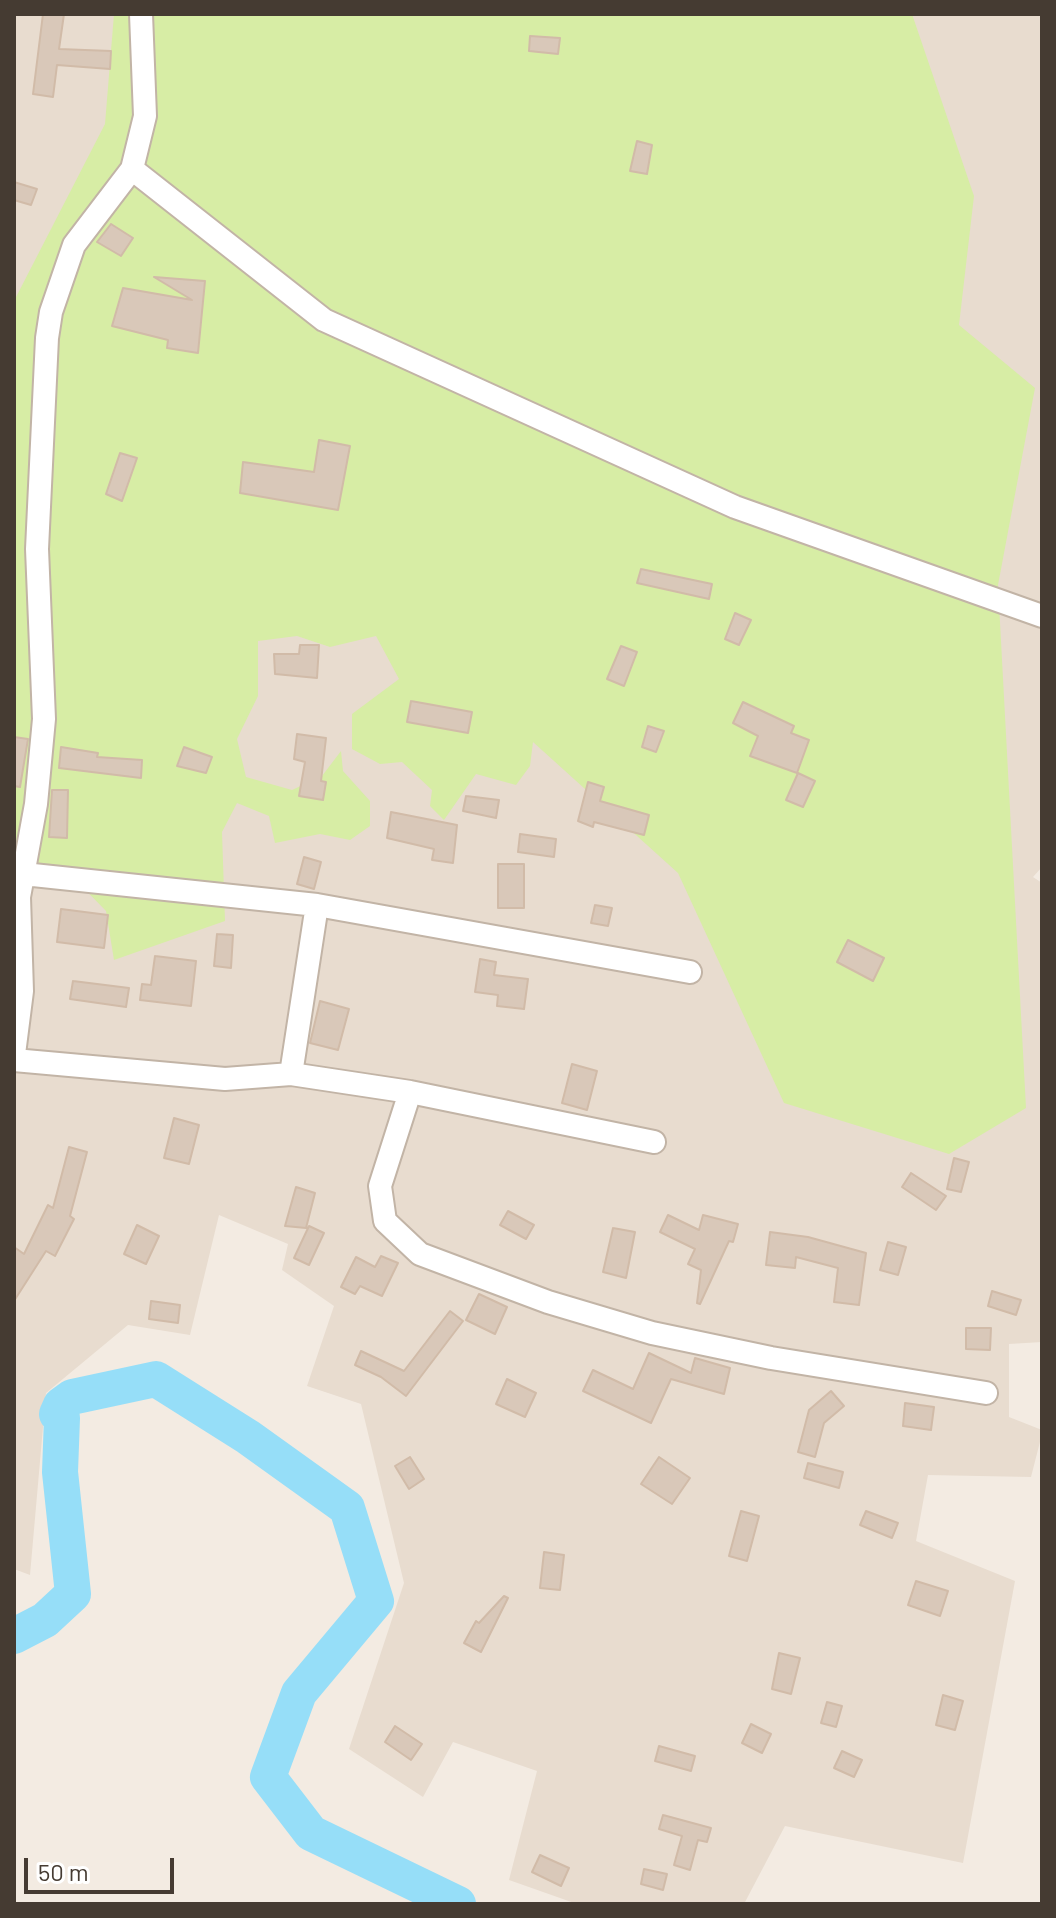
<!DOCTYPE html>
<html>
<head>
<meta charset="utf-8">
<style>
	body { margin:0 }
	#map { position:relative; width:1056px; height:1918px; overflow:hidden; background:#f3ebe2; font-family:Barlow,sans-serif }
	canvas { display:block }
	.frame { position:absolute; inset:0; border:16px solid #453b32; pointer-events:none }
	.scale { position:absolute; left:24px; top:1858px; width:150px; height:36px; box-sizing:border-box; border:4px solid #453b32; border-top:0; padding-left:10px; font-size:24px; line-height:28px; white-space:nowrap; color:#453b32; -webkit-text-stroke:6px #fff; paint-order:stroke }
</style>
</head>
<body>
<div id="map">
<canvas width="1056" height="1918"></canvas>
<div class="frame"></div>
<div class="scale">50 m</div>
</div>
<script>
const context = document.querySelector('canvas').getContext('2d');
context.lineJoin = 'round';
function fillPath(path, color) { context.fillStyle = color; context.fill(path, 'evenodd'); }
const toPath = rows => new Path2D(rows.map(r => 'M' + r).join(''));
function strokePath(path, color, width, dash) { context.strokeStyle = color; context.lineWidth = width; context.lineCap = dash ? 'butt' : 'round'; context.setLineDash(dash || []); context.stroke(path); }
const residential = toPath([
	[14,14,1042,14,1042,867,1033,877,1042,883,1042,1342,1009,1344,1009,1417,1042,1430,1042,1434,1031,1477,928,1475,916,1541,1015,1581,963,1863,785,1826,744,1904,577,1904,509,1880,537,1771,453,1742,423,1797,349,1749,404,1583,361,1404,307,1386,334,1306,282,1270,288,1244,219,1215,190,1335,128,1325,46,1393,30,1575,14,1569]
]);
const green = toPath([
	[114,14,912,14,974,196,959,325,1035,388,998,585,1026,1108,949,1154,784,1103,678,873,533,742,530,766,516,785,476,774,444,820,430,806,432,790,402,762,380,764,352,749,352,714,399,679,376,636,330,647,297,636,258,641,258,696,237,739,246,777,292,790,322,776,341,751,343,771,370,801,370,826,350,840,320,834,275,843,269,816,237,803,222,832,225,921,114,960,106,911,67,871,14,864,14,301,105,124]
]);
const river = toPath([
	[14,1636,45,1620,73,1594,60,1472,62,1418,57,1414,61,1405,72,1397,156,1379,248,1437,347,1508,376,1601,299,1693,268,1777,311,1833,458,1904]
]);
const building = toPath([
	[43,14,64,14,59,49,111,51,110,69,57,65,53,97,33,94,43,14],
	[530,36,560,38,558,54,529,51,530,36],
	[637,141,652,145,647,174,630,171,637,141],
	[14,182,37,189,31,205,14,200,14,182],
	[111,224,133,238,121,256,97,242,111,224],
	[154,277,205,281,198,353,167,348,168,340,112,326,123,288,192,300,154,277],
	[319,440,350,446,338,510,240,493,243,462,314,472,319,440],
	[120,453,137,458,122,501,106,494,120,453],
	[641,569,712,584,709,599,637,583,641,569],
	[735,613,751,620,739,645,725,639,735,613],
	[300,645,319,645,317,678,275,674,274,654,299,654,300,645],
	[621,646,637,652,624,686,607,679,621,646],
	[411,701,472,712,468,733,407,722,411,701],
	[743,702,794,726,791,733,809,740,797,773,750,756,758,736,733,723,743,702],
	[648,726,664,731,656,752,642,747,648,726],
	[297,734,326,738,321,781,326,782,323,800,299,796,305,762,294,759,297,734],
	[14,737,28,739,20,787,14,786,14,737],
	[61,747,98,753,97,757,142,760,141,778,59,768,61,747],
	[184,747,212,757,206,773,177,766,184,747],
	[798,773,815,781,803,807,786,800,798,773],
	[588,782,604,787,600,801,649,815,644,835,594,822,593,827,578,821,588,782],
	[52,790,68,790,67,838,49,837,52,790],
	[466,796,499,800,496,818,463,811,466,796],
	[391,812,457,825,453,863,432,860,434,849,387,838,391,812],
	[520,834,556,839,554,857,518,852,520,834],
	[304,857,321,862,314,889,297,884,304,857],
	[498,864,524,864,524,908,498,908,498,864],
	[595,905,612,908,608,926,591,923,595,905],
	[61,909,108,915,104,948,57,942,61,909],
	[217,934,233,935,231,968,214,966,217,934],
	[848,940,884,958,873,981,837,962,848,940],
	[155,956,196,961,191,1006,140,1000,142,984,151,985,155,956],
	[480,959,496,962,494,975,528,979,524,1009,497,1006,498,995,475,992,480,959],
	[73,981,129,988,126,1007,70,999,73,981],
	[320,1001,349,1009,338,1050,310,1043,320,1001],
	[572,1064,597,1071,587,1110,562,1103,572,1064],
	[174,1118,199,1125,189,1164,164,1158,174,1118],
	[69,1147,87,1152,70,1216,74,1219,55,1256,46,1251,14,1301,14,1247,24,1254,48,1205,53,1208,69,1147],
	[954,1158,969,1162,961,1192,947,1189,954,1158],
	[911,1173,946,1196,936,1210,902,1187,911,1173],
	[296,1187,315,1193,306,1228,285,1226,296,1187],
	[508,1211,534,1225,526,1239,500,1225,508,1211],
	[668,1215,699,1230,703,1215,738,1224,733,1242,729,1241,700,1304,697,1303,701,1270,688,1264,695,1249,660,1232,668,1215],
	[137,1225,159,1236,146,1264,124,1254,137,1225],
	[309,1226,324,1233,309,1265,294,1258,309,1226],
	[613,1228,635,1232,626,1278,603,1272,613,1228],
	[770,1232,808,1237,866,1253,859,1305,834,1302,838,1268,796,1257,795,1268,766,1265,770,1232],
	[888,1242,906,1247,898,1275,880,1270,888,1242],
	[381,1256,398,1263,382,1296,360,1286,355,1294,341,1287,356,1257,375,1267,381,1256],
	[992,1291,1021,1300,1016,1315,988,1306,992,1291],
	[479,1294,507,1307,495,1334,466,1320,479,1294],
	[151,1301,180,1305,178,1323,149,1319,151,1301],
	[450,1311,463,1321,406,1396,381,1377,355,1365,361,1351,404,1371,450,1311],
	[966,1328,991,1328,990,1350,966,1349,966,1328],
	[649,1353,691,1373,695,1358,730,1368,724,1394,671,1379,651,1423,583,1391,593,1370,633,1389,649,1353],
	[507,1379,536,1393,525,1417,496,1404,507,1379],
	[831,1391,844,1406,824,1423,815,1457,798,1452,809,1410,831,1391],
	[905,1403,934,1407,931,1430,903,1426,905,1403],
	[410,1457,424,1479,409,1489,395,1466,410,1457],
	[659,1457,690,1478,672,1504,641,1484,659,1457],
	[808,1463,843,1472,839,1488,804,1478,808,1463],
	[741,1511,759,1516,747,1561,729,1556,741,1511],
	[866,1511,898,1523,892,1538,860,1525,866,1511],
	[544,1552,564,1555,560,1590,540,1588,544,1552],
	[916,1581,948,1591,940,1616,908,1605,916,1581],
	[504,1596,508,1598,481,1652,464,1643,476,1621,479,1623,504,1596],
	[779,1653,800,1658,791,1694,772,1689,779,1653],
	[943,1695,963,1701,955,1730,936,1725,943,1695],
	[827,1702,842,1706,836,1727,821,1723,827,1702],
	[751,1724,771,1734,762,1753,742,1743,751,1724],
	[395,1726,422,1744,411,1760,385,1742,395,1726],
	[659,1746,695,1756,691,1771,655,1761,659,1746],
	[842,1751,862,1760,854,1777,834,1768,842,1751],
	[663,1815,711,1828,707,1842,698,1840,690,1870,674,1865,682,1836,659,1829,663,1815],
	[540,1855,569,1868,561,1886,532,1872,540,1855],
	[644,1869,667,1874,663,1890,641,1884,644,1869]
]);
const street = toPath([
	[132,169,324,320,735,507,1042,616],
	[14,873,317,905,690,972],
	[14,1054,22,991,19,897,36,804,44,719,37,549,47,338,51,312,74,245,132,169,145,116,141,14],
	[14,1060,225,1079,291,1074,410,1092,654,1142],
	[291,1074,317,905],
	[410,1092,380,1186,385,1221,420,1254,548,1302,652,1333,771,1358,986,1393]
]);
fillPath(residential, '#e8dccf');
fillPath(green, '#d7eda5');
strokePath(river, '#96def8', 36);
fillPath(building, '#d9c8b9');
strokePath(building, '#d1bba8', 2);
strokePath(street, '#c2b4a6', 26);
strokePath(street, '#fff', 22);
</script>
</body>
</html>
